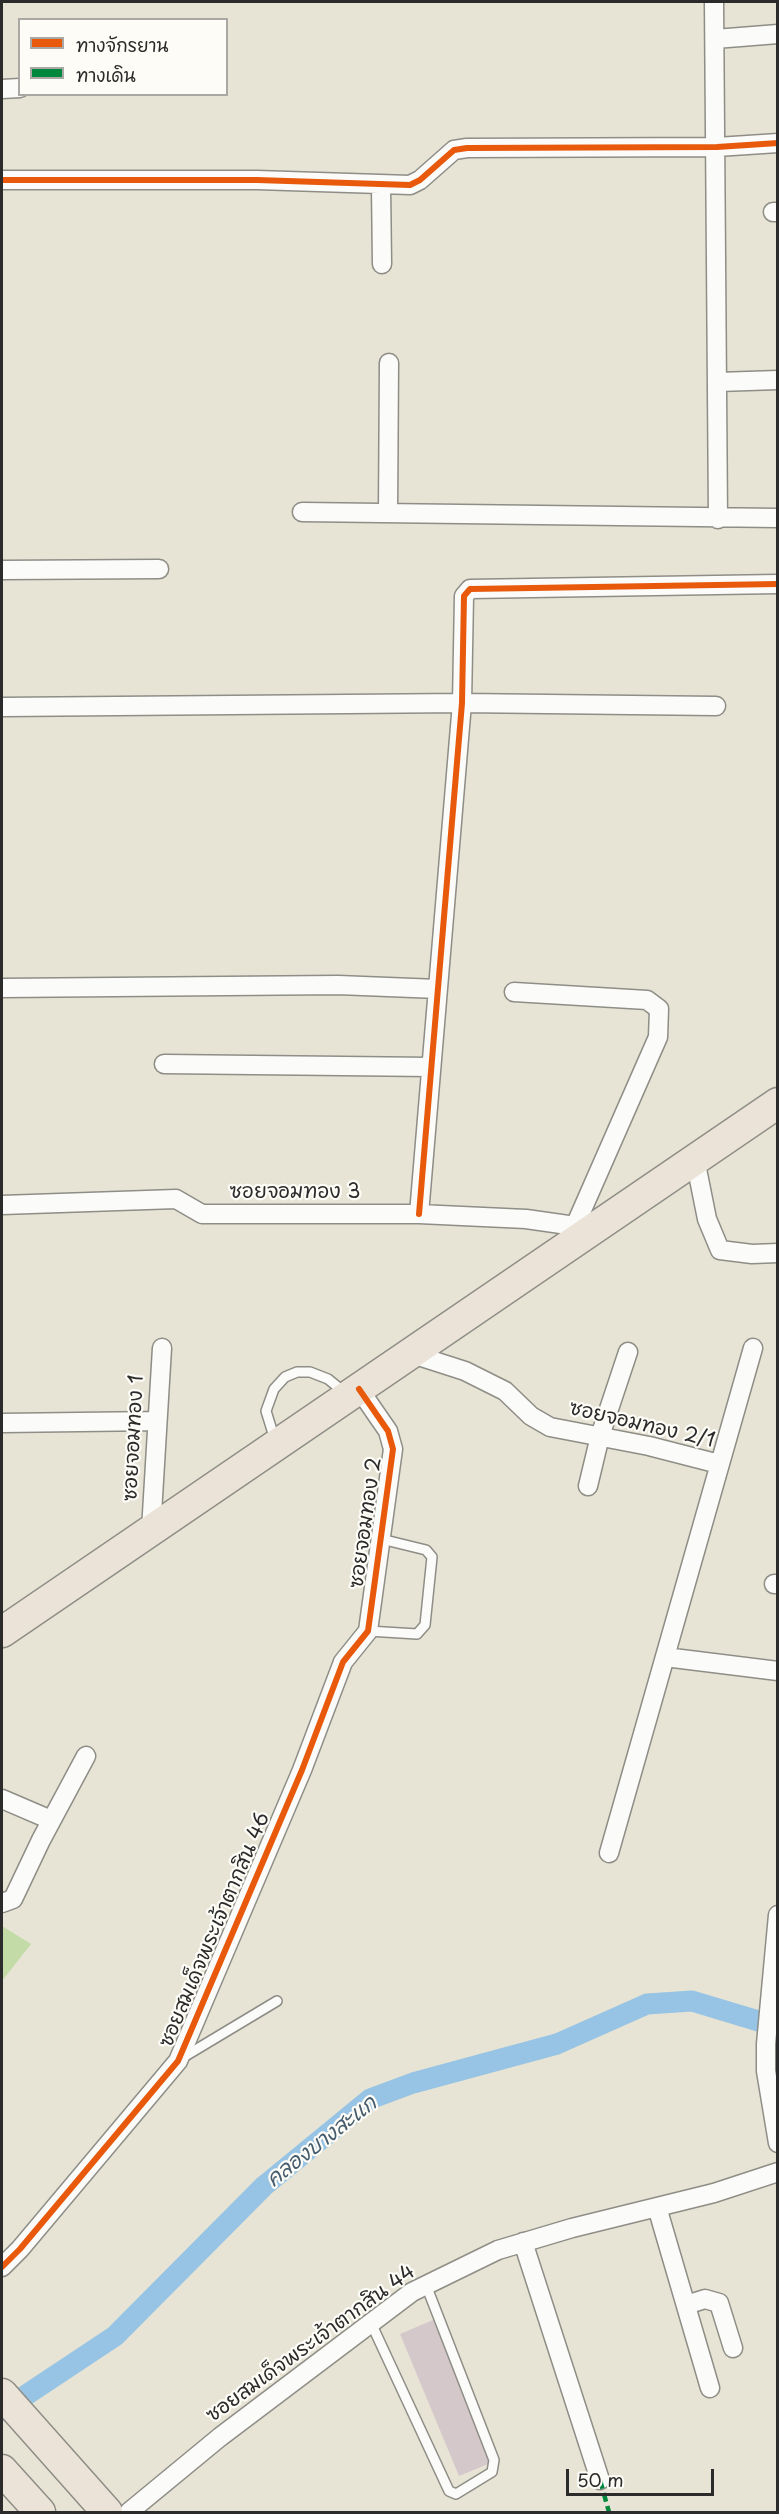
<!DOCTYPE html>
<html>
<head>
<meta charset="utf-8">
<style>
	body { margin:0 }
	#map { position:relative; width:779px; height:2514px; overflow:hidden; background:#e7e4d5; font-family:"Playpen Sans","Playpen Sans Thai",sans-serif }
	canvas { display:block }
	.frame { position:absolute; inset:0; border:3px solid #2b2b2b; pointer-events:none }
	.legend { position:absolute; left:18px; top:18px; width:210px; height:78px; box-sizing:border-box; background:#fdfcf7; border:2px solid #a9a8a5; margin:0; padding:8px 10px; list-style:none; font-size:18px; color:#2b2b2b }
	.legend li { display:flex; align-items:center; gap:12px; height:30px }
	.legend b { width:30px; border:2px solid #a9a8a5 }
	.scale { position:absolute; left:566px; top:2469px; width:148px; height:27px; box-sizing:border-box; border:3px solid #2b2b2b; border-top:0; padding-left:8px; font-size:18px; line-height:21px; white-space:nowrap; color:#2b2b2b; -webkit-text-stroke:4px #fdfcf7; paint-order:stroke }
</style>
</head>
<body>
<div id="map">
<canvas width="779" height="2514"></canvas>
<div class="frame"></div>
<ul class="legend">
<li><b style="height:8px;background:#e8590c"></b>ทางจักรยาน</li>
<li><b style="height:8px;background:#00873e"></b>ทางเดิน</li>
</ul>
<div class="scale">50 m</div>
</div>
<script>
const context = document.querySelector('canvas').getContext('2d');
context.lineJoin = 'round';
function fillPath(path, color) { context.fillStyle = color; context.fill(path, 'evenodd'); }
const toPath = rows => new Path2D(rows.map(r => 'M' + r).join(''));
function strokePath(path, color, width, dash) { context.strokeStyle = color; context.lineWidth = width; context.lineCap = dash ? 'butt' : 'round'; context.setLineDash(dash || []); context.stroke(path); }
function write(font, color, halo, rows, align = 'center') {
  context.font = font + ' "Playpen Sans","Playpen Sans Thai",sans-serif'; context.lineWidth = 4.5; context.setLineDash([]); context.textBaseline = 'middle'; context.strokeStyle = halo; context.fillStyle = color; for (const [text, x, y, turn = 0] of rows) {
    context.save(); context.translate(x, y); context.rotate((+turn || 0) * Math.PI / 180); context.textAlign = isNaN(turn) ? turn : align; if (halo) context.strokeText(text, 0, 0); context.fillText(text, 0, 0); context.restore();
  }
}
const green = toPath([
	[2,1926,31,1944,2,1981]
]);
const canal = toPath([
	[2,2411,115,2336,264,2186,370,2099,413,2083,557,2044,647,2004,692,2001,778,2027]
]);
const building = toPath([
	[433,2320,493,2462,459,2476,400,2334]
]);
const service = toPath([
	[275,1440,266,1411,274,1389,285,1377,297,1372,310,1372,328,1379,344,1392],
	[368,1631,417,1634,425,1625,432,1557,426,1550,381,1539],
	[182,2058,277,2001],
	[371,2323,449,2491,456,2494,492,2472,494,2460,426,2285]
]);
const minor = toPath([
	[714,2,718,519],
	[715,39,778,34],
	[2,89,20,88],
	[2,180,257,180,410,185,420,180,454,150,467,148,717,147,778,143],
	[381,186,382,264],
	[773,212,778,212],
	[718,382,778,380],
	[302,512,778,518],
	[388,513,389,363],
	[2,570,159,569],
	[2,707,462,703,716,706],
	[2,988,338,985,438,989],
	[514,992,647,1000,659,1009,658,1037,575,1226],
	[164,1064,431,1067],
	[695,1159,707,1219,720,1250,752,1254,778,1253],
	[2,1205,176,1199,202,1214,419,1214,526,1219,575,1226,590,1231],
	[419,1214,462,703,464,596,470,589,778,584],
	[409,1353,465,1371,505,1391,531,1416,550,1427,649,1446,719,1464],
	[2,1423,157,1421],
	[588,1486,600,1436,628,1352],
	[151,1530,162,1348],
	[774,1584,778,1584],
	[665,1657,778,1671],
	[2,1799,51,1820],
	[609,1853,753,1348],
	[2,1903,13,1899,41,1840,86,1756],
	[778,1915,766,2044,766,2071,778,2143],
	[657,2207,710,2388],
	[523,2242,600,2480],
	[2,2267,20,2249,178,2061,302,1770,343,1662,368,1631,393,1449,388,1431,359,1389],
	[686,2305,705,2299,719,2303,733,2348],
	[129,2512,220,2437,412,2292,498,2250,572,2228,714,2193,778,2172]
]);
const primary = toPath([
	[2,1632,778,1103],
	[2,2394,107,2512],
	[2,2470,40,2512]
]);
const quiet = toPath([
	[600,2480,609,2512]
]);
const cycleway = toPath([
	[2,180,257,180,410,185,420,180,454,150,467,148,717,147,778,143],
	[419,1214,462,703,464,596,470,589,778,584],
	[2,2267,20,2249,178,2061,302,1770,343,1662,368,1631,393,1449,388,1431,359,1389]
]);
const streetNames = [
	["ซอยจอมทอง 3",295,1192],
	["ซอยจอมทอง 2/1",642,1425,13],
	["ซอยจอมทอง 1",134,1438,-87],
	["ซอยจอมทอง 2",366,1523,-82],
	["ซอยสมเด็จพระเจ้าตากสิน 46",215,1930,-67],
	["ซอยสมเด็จพระเจ้าตากสิน 44",311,2344,-36]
];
const waterNames = [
	["คลองบางสะแก",322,2142,-38]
];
fillPath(green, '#c2dba7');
strokePath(canal, '#97c4e4', 21);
fillPath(building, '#d5c8cb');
strokePath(service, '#8e8d86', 12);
strokePath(minor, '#8e8d86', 21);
strokePath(primary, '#8e8d86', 33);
strokePath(service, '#fbfbf9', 9);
strokePath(minor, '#fbfbf9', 18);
strokePath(primary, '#ebe3d8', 30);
strokePath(quiet, '#00873e', 4.5, [9, 4.5]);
strokePath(cycleway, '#e8590c', 6);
write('20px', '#2b2b2b', '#fdfcf7', streetNames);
write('italic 21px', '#455c6e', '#fdfcf7', waterNames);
</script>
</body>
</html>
